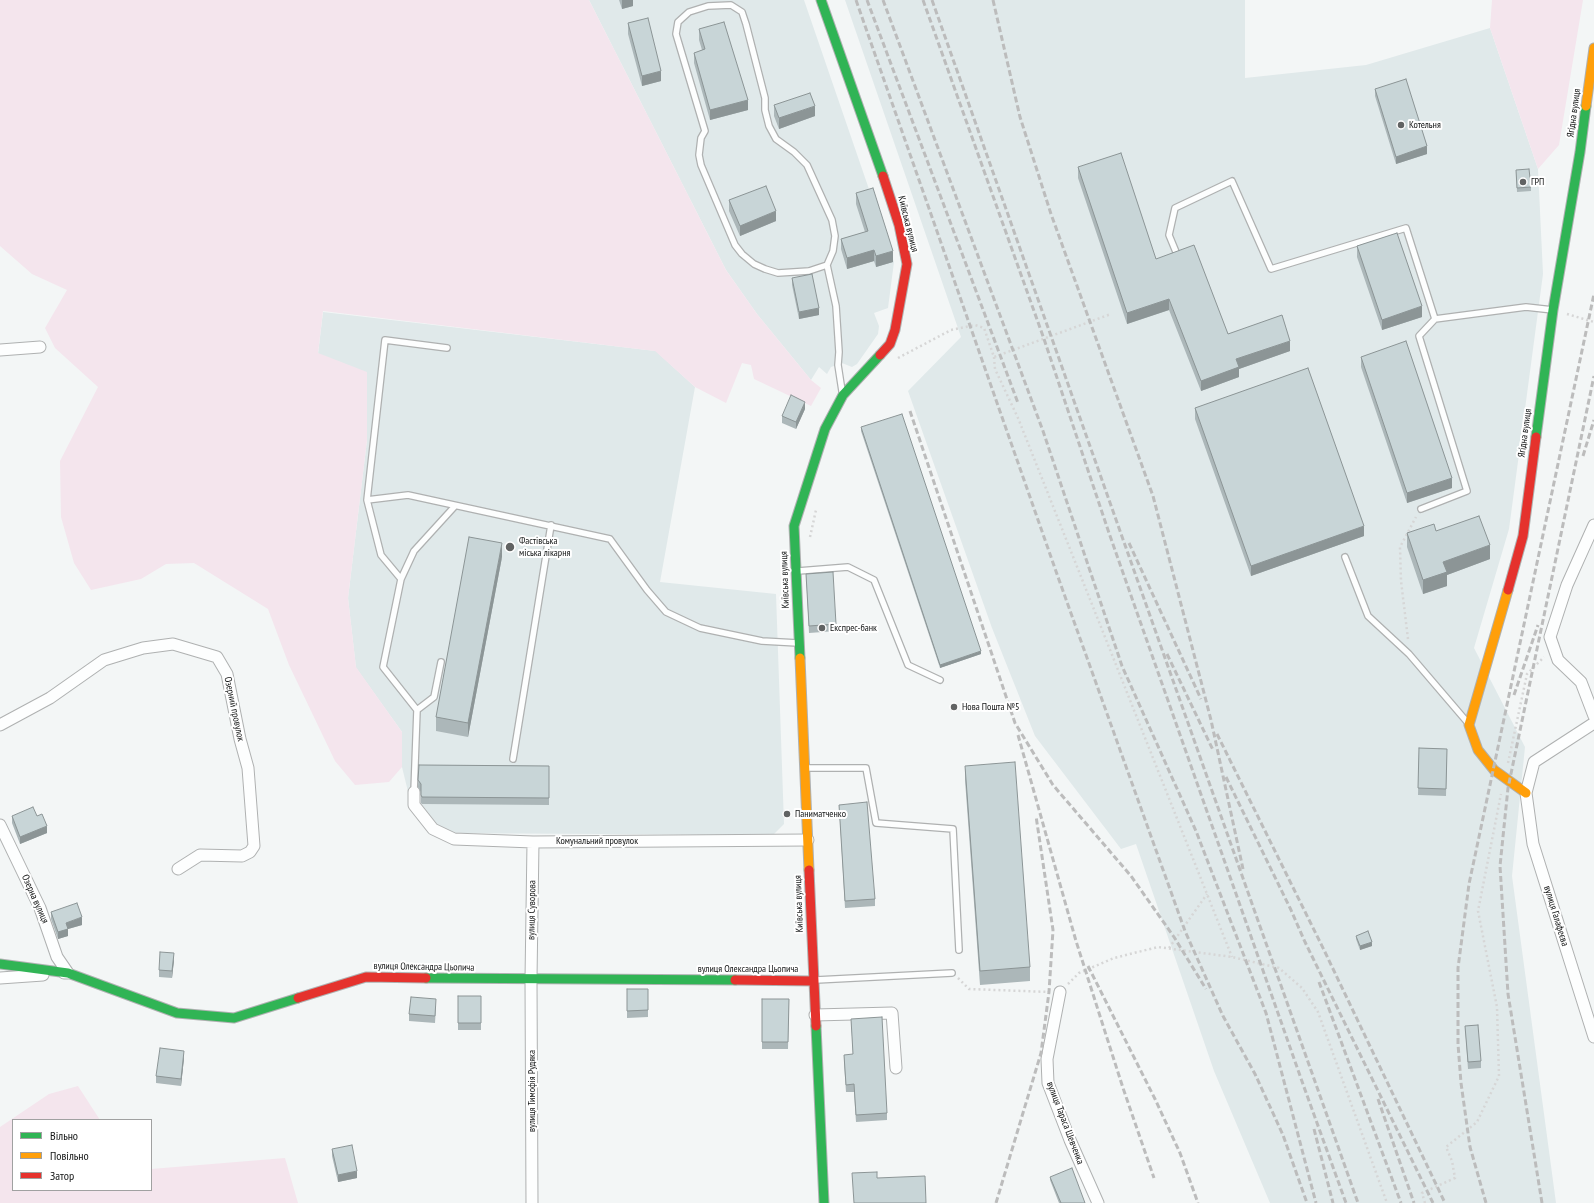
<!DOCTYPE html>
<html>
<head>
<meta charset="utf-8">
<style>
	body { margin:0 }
	#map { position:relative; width:1594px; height:1203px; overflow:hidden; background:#f3f6f6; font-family:"PT Sans Narrow",sans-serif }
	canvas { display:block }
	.legend { position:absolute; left:12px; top:1119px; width:140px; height:72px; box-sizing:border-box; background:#fff; border:1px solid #a0a1a1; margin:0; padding:5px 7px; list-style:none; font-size:12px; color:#121414 }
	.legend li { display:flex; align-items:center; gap:8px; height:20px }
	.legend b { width:20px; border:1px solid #a0a1a1 }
</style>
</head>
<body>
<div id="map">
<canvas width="1594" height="1203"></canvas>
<ul class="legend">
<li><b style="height:5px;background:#30b455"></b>Вільно</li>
<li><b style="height:5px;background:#ff9f0a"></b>Повільно</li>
<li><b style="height:5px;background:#e5322d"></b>Затор</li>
</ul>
</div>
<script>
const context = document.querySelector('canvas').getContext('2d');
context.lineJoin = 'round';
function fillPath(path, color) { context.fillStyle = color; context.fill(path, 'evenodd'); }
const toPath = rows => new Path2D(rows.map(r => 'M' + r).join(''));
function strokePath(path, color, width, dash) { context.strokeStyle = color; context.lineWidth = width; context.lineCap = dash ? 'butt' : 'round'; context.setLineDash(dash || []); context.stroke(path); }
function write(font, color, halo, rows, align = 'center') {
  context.font = font + ' "PT Sans Narrow",sans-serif'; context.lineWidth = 4; context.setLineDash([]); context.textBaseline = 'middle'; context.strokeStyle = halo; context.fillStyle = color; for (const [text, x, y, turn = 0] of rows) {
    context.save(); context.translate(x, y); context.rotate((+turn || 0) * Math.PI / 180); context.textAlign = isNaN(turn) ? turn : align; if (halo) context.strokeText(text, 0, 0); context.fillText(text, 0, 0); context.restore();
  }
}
const built = toPath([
	[589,0,804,0,894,262,888,308,874,313,879,326,878,334,857,364,852,367,842,363,831,367,827,374,819,367,811,380,757,314,726,270],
	[845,0,1245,0,1245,78,1366,65,1490,28,1538,169,1543,274,1509,529,1474,648,1525,747,1512,876,1556,1203,1270,1203,1214,1071,1136,844,1121,849,1035,736,992,628,908,391,961,337],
	[323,312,656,351,695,387,660,582,776,594,784,824,773,835,428,833,411,804,402,767,402,732,356,668,348,598,367,440,318,354]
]);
const green = toPath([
	[0,0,589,0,726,270,757,314,811,380,821,388,811,406,754,379,751,365,742,363,726,403,695,387,655,351,323,311,318,353,367,372,367,440,348,598,356,667,402,732,402,767,389,782,355,785,335,761,289,665,268,609,194,563,166,564,141,579,91,590,74,563,61,517,60,461,98,387,55,348,45,328,67,290,32,274,0,246],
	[1492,0,1583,0,1559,145,1538,169,1490,28],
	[78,1086,100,1120,13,1120,13,1190,151,1190,151,1169,285,1158,298,1203,0,1203,0,1127,49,1094]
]);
const path = toPath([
	[1567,314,1594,322],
	[994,357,995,369,1018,418,1232,957],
	[898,358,951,330,975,325,984,328,994,357,1111,314],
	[810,537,816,510],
	[1408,639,1401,581,1400,547,1416,517],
	[1508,763,1527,674,1544,657],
	[1169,948,1207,894],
	[958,978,969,989,1049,992],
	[1068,984,1079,973,1114,958,1158,947,1232,957,1279,968,1302,988,1318,1012,1387,1203],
	[1425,1203,1422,1193,1455,1178,1452,1161,1446,1147,1477,1122,1499,1076,1497,1007,1478,911,1501,794]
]);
const lane = toPath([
	[1176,252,1169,235,1175,208,1232,181,1271,269,1406,228,1435,319,1526,307,1553,310],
	[827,265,809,271,778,273,765,269,754,264,742,254,735,245,701,165,699,155,701,138,705,131,676,34,678,22,689,12,708,6,731,5,742,12,746,24,765,98,765,110,769,126,776,139,794,152,807,165,832,220,835,236,833,251,827,265,836,306,839,352,838,365,842,391],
	[367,500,408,495,610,539,647,590,666,612,700,628,762,641,798,643],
	[1421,509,1467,491,1419,336,1435,319],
	[1345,557,1368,616,1409,654,1468,723],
	[798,571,848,567,874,580,908,665,940,680],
	[401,579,414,551,455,506],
	[417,710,434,697,441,662],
	[513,759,551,525],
	[807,768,866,768,876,823,953,829,959,950],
	[414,792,417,710,383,667,401,579,381,555,367,500,385,340,447,348],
	[816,980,952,973]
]);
const street = toPath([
	[0,350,40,347],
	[1594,525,1567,585,1550,637,1558,660,1581,682,1594,716],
	[1594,723,1534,762,1526,793,1533,844,1594,1037],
	[0,725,50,698,104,660,143,648,173,644,217,657,227,674,240,739,248,768,254,846,250,852,242,856,200,855,178,869],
	[414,792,414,805,433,829,454,839,533,842,808,840],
	[0,825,40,908,57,957,68,973,64,973],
	[0,978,43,975],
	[1060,992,1047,1059,1048,1083,1070,1140,1098,1203],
	[815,1015,892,1013,896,1068],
	[532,1203,531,979,533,842]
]);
const fast = toPath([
	[821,0,883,176],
	[1536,437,1553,310,1580,152,1586,106],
	[800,658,794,526,825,429,843,395,880,355],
	[0,964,68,973,177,1013,234,1018,298,998],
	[426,978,735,980],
	[816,1026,824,1203]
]);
const slow = toPath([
	[1586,106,1594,48],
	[1508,590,1469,725,1478,750,1494,770,1526,793],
	[800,658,809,870]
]);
const jam = toPath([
	[880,355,890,344,895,330,907,264,899,225,883,176],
	[1508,590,1523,536,1536,437],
	[809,870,816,1026],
	[735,980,814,981],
	[298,998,366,977,426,978]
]);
const rail = toPath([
	[856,0,1058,577,1185,931,1223,1016,1255,1074,1283,1135,1307,1203],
	[867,0,1018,403],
	[883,0,1043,431,1122,666,1196,831,1266,1013,1316,1203],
	[923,0,1044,339,1109,533,1304,1087,1346,1203],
	[932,0,1358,1203],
	[993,0,1020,117,1051,214,1153,496,1211,720,1243,869],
	[910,411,1015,723,1053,785,1131,876,1174,937,1206,989],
	[1583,456,1594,420],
	[1129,543,1201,699],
	[1167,654,1213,750],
	[1514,695,1538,625],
	[1217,734,1324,950,1445,1203],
	[1018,735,1076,941,1123,1088,1154,1178],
	[1226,777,1291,910,1305,942,1433,1203],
	[1088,966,1155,1099,1180,1153,1198,1203],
	[1319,982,1401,1203],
	[1378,1099,1414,1203],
	[1314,1129,1333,1203],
	[996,1203,1041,1053,1049,992,1053,930,1036,816],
	[1486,1203,1470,1147,1461,1083,1458,1044,1458,968,1469,884,1594,294],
	[1542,1203,1508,994,1500,866,1508,788,1594,376]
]);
const wall = toPath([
	[619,0,633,0,633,6,622,9],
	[628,23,661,81,642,86,628,34],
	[699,29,748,110,710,120,694,63,694,53,702,50,699,40],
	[1375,89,1427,154,1396,164,1375,96],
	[774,105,815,116,779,129,774,116],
	[1078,167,1156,259,1228,334,1290,351,1239,369,1239,377,1201,391,1169,310,1127,324,1078,178],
	[1516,170,1531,187,1531,191,1517,192],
	[856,193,893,262,876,267,874,261,847,269,841,249,841,239,865,232,856,204],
	[729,200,776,221,740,236,729,211],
	[1357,246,1422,317,1382,330,1357,257],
	[792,278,819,315,799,319,792,285],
	[1361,357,1452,488,1407,503,1361,367],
	[1195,408,1364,536,1251,576,1195,419],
	[805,409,796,429,782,423,782,416],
	[861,427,981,654,940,668,861,431],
	[1436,531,1490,559,1447,575,1447,586,1423,594,1407,547,1407,533],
	[502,557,468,737,436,731,436,717],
	[806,574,836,624,836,631,809,633],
	[1419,748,1447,749,1446,796,1418,795],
	[419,765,549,766,549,805,422,804,421,803,421,792,418,787],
	[965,766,1030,967,1030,981,980,985,965,780],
	[839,805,875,899,875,906,845,908],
	[12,816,37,816,47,833,20,844,12,823],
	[51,912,82,925,68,929,68,936,58,939,51,919],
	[1356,936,1372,946,1360,950,1356,939],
	[174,960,172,978,159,977,159,970],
	[627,989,648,989,648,1017,627,1018],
	[458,996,481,996,481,1030,458,1030],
	[762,999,789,999,788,1049,762,1049],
	[436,1006,435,1023,409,1021,409,1014],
	[851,1019,887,1113,887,1120,856,1122,854,1092,846,1092,844,1062,844,1055,853,1055],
	[1465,1026,1481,1061,1481,1068,1468,1069],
	[184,1058,181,1086,156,1083,156,1076],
	[332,1149,357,1178,338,1182,332,1156],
	[1050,1177,1085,1203,1059,1203,1050,1180]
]);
const shadedWall = toPath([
	[622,0,633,0,633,6,622,9],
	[661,71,661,81,642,86,642,76],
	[748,100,748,110,710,120,710,110],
	[815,106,815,116,779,129,779,118],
	[1427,146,1427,154,1396,164,1396,157],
	[776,211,776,221,740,236,740,226],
	[874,250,874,261,847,269,847,258],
	[893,251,893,262,876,267,876,256],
	[1169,299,1169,310,1127,324,1127,313],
	[1422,306,1422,317,1382,330,1382,320],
	[819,308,819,315,799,319,799,312],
	[1290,341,1290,351,1239,369,1239,377,1201,391,1201,381,1236,359],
	[805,402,805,409,796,429,796,422],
	[1452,478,1452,488,1407,503,1407,493],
	[1364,526,1364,536,1251,576,1251,566],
	[502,543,502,557,468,737,468,723],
	[1490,545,1490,559,1447,575,1447,586,1423,594,1423,580,1443,562],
	[981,651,981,654,940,668,940,665],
	[47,826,47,833,20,844,20,837],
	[82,917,82,925,68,929,68,936,58,939,58,932,66,923],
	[1372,942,1372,946,1360,950,1360,946],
	[174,953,174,960,172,978,172,971],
	[184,1051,184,1058,181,1086,181,1079],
	[357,1171,357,1178,338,1182,338,1175]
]);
const building = toPath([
	[648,18,661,71,642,76,628,23,648,18],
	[724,22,748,100,710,110,694,53,705,49,699,29,724,22],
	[1406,79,1427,146,1396,157,1375,89,1406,79],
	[810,93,815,106,779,118,774,105,810,93],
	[1121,153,1156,259,1194,245,1228,334,1282,315,1290,341,1236,359,1239,367,1201,381,1169,299,1127,313,1078,167,1121,153],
	[1529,169,1531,187,1517,188,1516,170,1529,169],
	[766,186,776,211,740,226,729,200,766,186],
	[873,188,893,251,876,256,874,250,847,258,841,239,868,231,856,193,873,188],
	[1397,233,1422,306,1382,320,1357,246,1397,233],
	[812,274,819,308,799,312,792,278,812,274],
	[1406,341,1452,478,1407,493,1361,357,1406,341],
	[1308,368,1364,526,1251,566,1195,408,1308,368],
	[791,395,805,402,796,422,782,416,791,395],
	[902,414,981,651,940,665,861,427,902,414],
	[1479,516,1490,545,1443,562,1447,572,1423,580,1407,533,1434,524,1436,531,1479,516],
	[469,537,502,543,468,723,436,717,469,537],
	[833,572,836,624,809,626,806,574,833,572],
	[1419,748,1447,749,1446,789,1418,788,1419,748],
	[1015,762,1030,967,980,971,965,766,1015,762],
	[419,765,549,766,549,798,422,797,421,795,421,784,418,780,419,765],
	[867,802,875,899,845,901,839,805,867,802],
	[33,807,37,816,42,814,47,826,20,837,12,816,33,807],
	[77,903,82,917,66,923,68,929,58,932,51,912,77,903],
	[1368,931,1372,942,1360,946,1356,936,1368,931],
	[160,952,174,953,172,971,159,970,160,952],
	[627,989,648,989,648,1010,627,1011,627,989],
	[458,996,481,996,481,1023,458,1023,458,996],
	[411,997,436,999,435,1016,409,1014,411,997],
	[762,999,789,999,788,1042,762,1042,762,999],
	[882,1017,887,1113,856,1115,854,1084,846,1085,844,1055,853,1054,851,1019,882,1017],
	[1478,1025,1481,1061,1468,1062,1465,1026,1478,1025],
	[160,1048,184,1051,181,1079,156,1076,160,1048],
	[352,1145,357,1171,338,1175,332,1149,352,1145],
	[1072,1168,1085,1203,1061,1203,1050,1177,1072,1168],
	[877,1172,877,1178,925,1176,926,1203,854,1203,852,1173,877,1172]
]);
const markers = [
	[1401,125,4,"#616363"],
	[1523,182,4,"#616363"],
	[510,547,5,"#616363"],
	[822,628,4,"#616363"],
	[954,707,4,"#616363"],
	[787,814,4,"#616363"]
];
const streetNames = [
	["Ягідна вулиця",1574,113,-82],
	["Київська вулиця",908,224,76],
	["Ягідна вулиця",1525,433,-82],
	["Київська вулиця",785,580,-92],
	["Озерний провулок",234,709,78],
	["Комунальний провулок",597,841],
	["Озерна вулиця",35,899,66],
	["Київська вулиця",799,904,-92],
	["вулиця Суворова",532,910,-89],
	["вулиця Галафеєва",1556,916,73],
	["вулиця Олександра Цьопича",424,967,1],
	["вулиця Олександра Цьопича",748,969],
	["вулиця Тимофія Рудяка",532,1091,-90],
	["вулиця Тараса Шевченка",1065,1123,69]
];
const poiNames = [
	["Котельня",1409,125],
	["ГРП",1531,182],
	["Фастівська",519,541],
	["міська лікарня",519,553],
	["Експрес-банк",830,628],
	["Нова Пошта №5",962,707],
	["Паниматченко",795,814]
];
fillPath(built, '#e0e9ea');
fillPath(green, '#f4e5ed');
strokePath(lane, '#afb1b1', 8);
strokePath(street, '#afb1b1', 13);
strokePath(fast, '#afb1b1', 11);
strokePath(slow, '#afb1b1', 11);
strokePath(jam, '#afb1b1', 11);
strokePath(path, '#d6d6d6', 2.5, [2, 3]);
strokePath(lane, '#fdfefe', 5.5);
strokePath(street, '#fdfefe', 11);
strokePath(fast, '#30b455', 9);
strokePath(slow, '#ff9f0a', 9);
strokePath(jam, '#e5322d', 9);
strokePath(rail, '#bcbcbc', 3, [6, 3]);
fillPath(wall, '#acb7b9');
fillPath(shadedWall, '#8c9596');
fillPath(building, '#c8d5d7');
strokePath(building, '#8c9596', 1);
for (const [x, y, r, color] of markers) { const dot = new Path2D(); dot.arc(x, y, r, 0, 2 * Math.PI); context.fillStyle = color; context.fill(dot); strokePath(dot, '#fff', 1.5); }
write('10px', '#121414', '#fff', streetNames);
write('10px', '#121414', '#fff', poiNames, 'left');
</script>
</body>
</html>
